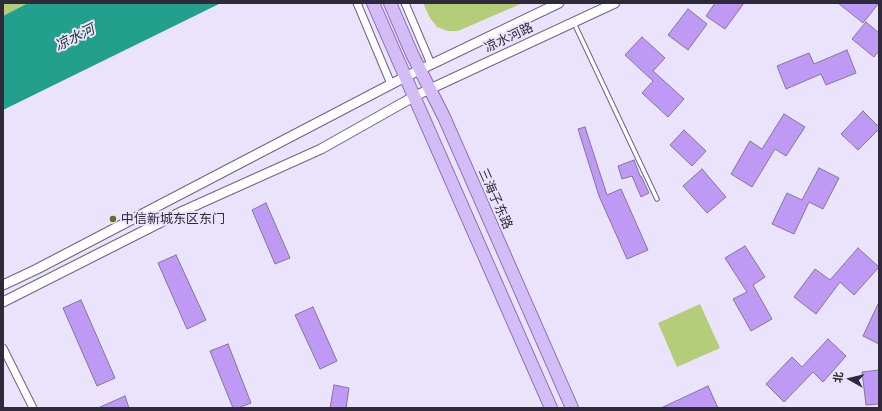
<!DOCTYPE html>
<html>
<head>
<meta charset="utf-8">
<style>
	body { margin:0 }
	#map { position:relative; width:882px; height:411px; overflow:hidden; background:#ebe3fc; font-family:"Noto Serif","Noto Sans SC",serif }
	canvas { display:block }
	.frame { position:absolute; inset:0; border:4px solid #2f2a39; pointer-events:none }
	.north { position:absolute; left:830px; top:359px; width:40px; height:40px; -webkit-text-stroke:3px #ebe3fc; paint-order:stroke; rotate:278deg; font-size:11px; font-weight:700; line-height:16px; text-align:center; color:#2f2a39 }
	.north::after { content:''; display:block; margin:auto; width:14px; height:18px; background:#2f2a39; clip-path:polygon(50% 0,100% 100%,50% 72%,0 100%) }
</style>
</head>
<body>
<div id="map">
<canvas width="882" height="411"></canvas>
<div class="frame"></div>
<div class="north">北</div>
</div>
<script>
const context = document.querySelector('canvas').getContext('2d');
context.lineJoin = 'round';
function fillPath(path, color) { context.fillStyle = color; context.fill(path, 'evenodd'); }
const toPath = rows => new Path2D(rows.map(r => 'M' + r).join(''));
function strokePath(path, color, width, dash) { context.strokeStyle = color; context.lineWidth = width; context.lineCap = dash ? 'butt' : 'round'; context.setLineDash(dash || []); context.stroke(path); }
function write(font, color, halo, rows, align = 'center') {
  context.font = font + ' "Noto Serif","Noto Sans SC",serif'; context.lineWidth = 4; context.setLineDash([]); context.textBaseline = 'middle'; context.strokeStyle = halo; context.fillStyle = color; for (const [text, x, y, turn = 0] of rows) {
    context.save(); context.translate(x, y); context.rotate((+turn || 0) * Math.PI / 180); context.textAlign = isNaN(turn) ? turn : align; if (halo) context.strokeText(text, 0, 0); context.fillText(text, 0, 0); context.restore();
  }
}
const green = toPath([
	[3,3,28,3,3,16],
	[423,3,523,3,458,31,448,31,437,27,430,18],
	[700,304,720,348,677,367,658,323]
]);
const water = toPath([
	[28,3,221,3,3,110,3,16]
]);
const building = toPath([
	[715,3,744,3,725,29,706,16,715,3],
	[838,3,879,3,863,23,838,3],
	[688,9,707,24,688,50,668,35,688,9],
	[866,22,879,33,879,51,874,57,852,39,866,22],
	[642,37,665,58,653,71,684,99,668,117,642,93,653,81,625,55,642,37],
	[847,50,856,73,826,85,821,74,786,89,777,66,809,53,814,64,847,50],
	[863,111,879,127,879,129,858,150,841,134,863,111],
	[784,114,805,127,786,156,775,149,752,187,731,174,750,141,762,149,784,114],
	[585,127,607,195,621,189,648,250,627,259,599,196,578,129,585,127],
	[684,130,706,151,692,166,670,145,684,130],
	[634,160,640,176,641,176,649,193,641,197,632,176,622,179,618,166,634,160],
	[819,168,839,178,823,209,809,202,794,234,772,224,787,193,802,200,819,168],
	[702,169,726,197,707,213,683,186,702,169],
	[266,203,290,258,275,264,252,210,266,203],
	[745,246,765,277,753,285,772,319,751,331,733,299,747,292,725,258,745,246],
	[858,248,879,267,854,295,840,282,816,314,794,297,815,269,830,280,858,248],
	[176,255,206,320,187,329,158,263,176,255],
	[81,300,115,378,97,386,63,308,81,300],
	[879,302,879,344,863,336,879,302],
	[313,307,337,361,320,369,295,315,313,307],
	[828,339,846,356,823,382,813,372,784,402,766,384,792,357,802,367,828,339],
	[228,344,251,403,238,408,233,408,210,351,228,344],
	[879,370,879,404,866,405,862,372,879,370],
	[334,385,349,388,346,408,330,408,334,385],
	[708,386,718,408,661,408,708,386],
	[125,396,129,408,98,408,125,396]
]);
const service = toPath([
	[574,23,657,199]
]);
const minor = toPath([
	[357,3,391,84],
	[405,3,431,64],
	[3,348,33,408]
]);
const tertiary = toPath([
	[3,285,37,269,405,77,559,3],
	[3,302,183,211,321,149,415,96,615,3]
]);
const primary = toPath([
	[373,3,551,408],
	[390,3,412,54,444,117,572,408]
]);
const markers = [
	[113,219,4,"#5e711f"]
];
const streetNames = [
	["凉水河路",509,38,-25],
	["三海子东路",495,199,66]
];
const poiNames = [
	["中信新城东区东门",121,219]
];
const waterNames = [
	["凉水河",75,38,-26]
];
fillPath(green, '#b5cc79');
fillPath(water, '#239f8e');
fillPath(building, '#be9af5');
strokePath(building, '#83759a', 1);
strokePath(service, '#6f6286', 5.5);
strokePath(minor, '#6f6286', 9);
strokePath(tertiary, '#6f6286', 11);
strokePath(primary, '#886db1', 14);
strokePath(service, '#fff', 3.5);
strokePath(minor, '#fff', 7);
strokePath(tertiary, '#fff', 9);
strokePath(primary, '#d4bdf7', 12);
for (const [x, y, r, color] of markers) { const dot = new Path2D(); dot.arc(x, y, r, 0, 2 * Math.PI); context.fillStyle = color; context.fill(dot); strokePath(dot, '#ebe3fc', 1.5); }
write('13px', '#2f2a39', '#ebe3fc', streetNames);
write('13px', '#2f2a39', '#ebe3fc', poiNames, 'left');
write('italic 14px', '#1a332f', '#ebe3fc', waterNames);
</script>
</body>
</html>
